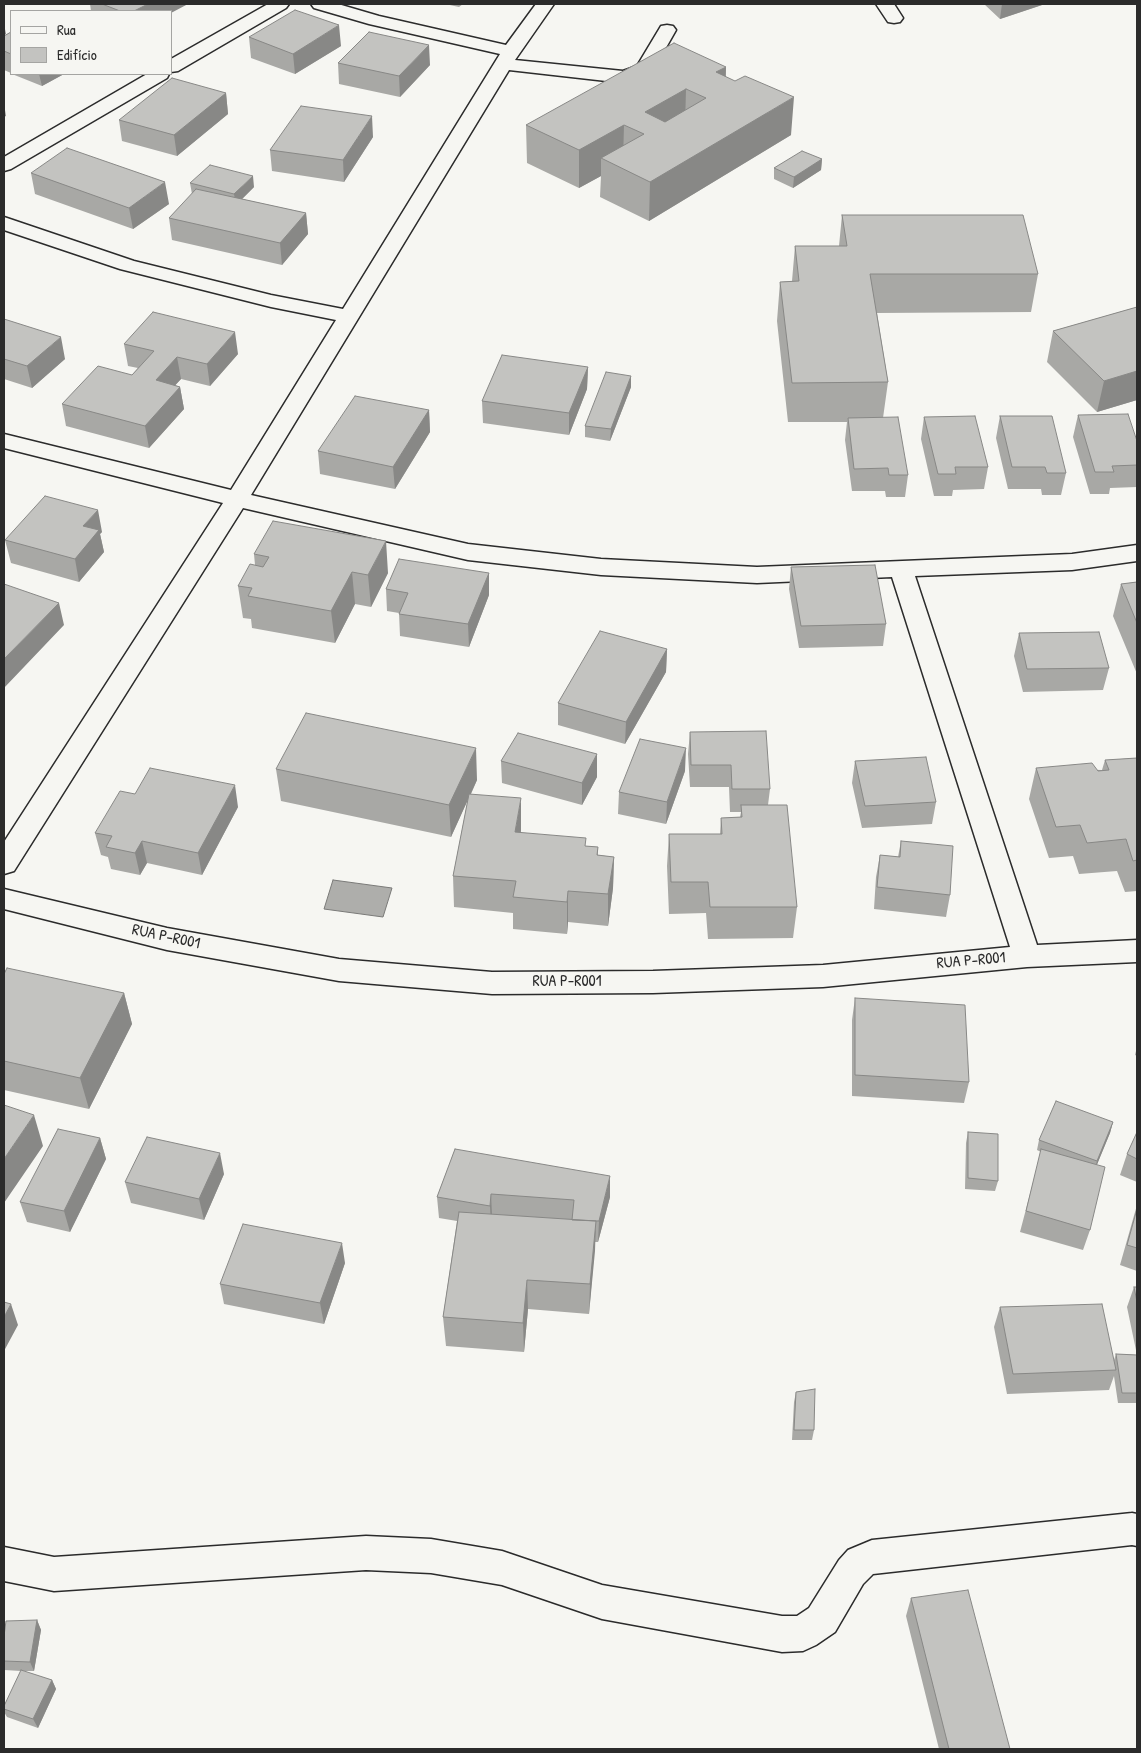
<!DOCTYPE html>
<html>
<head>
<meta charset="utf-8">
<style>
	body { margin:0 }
	#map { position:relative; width:1141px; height:1753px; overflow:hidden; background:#f6f6f2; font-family:"Patrick Hand",sans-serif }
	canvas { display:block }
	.frame { position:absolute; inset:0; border:5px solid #2b2b2b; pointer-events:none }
	.legend { position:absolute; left:10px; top:10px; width:162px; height:65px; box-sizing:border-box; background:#f6f6f2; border:1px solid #a5a5a2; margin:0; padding:6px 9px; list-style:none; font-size:15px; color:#2b2b2b }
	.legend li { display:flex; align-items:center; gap:10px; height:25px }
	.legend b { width:25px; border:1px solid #a5a5a2 }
</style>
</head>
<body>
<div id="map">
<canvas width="1141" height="1753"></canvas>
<div class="frame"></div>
<ul class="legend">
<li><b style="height:6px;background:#f6f6f2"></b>Rua</li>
<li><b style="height:14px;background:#c3c3c0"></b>Edifício</li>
</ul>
</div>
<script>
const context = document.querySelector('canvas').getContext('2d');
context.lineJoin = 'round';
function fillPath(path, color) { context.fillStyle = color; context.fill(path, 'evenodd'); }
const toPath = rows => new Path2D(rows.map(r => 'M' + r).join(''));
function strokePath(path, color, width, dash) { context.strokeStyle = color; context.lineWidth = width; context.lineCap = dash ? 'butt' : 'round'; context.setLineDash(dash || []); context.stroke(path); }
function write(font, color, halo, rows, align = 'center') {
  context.font = font + ' "Patrick Hand",sans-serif'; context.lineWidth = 4.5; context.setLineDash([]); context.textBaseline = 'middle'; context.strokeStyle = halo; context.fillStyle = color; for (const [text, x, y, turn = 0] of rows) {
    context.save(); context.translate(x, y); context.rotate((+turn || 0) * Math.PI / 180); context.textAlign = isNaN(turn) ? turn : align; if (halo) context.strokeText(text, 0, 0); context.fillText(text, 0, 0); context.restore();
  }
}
const water = toPath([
	[333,880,392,888,383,917,324,909,333,880]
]);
const minor = toPath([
	[268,4,289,4,286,8,178,71,171,72,171,59,268,4],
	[311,4,338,4,379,16,506,45,536,4,554,4,515,60,623,71,637,66,661,26,667,25,673,26,676,30,651,74,624,83,509,70,251,495,468,544,601,559,757,567,1072,554,1137,545,1137,561,1072,570,915,576,1037,945,1137,940,1137,962,1027,967,823,987,653,993,492,994,339,981,167,950,4,909,4,889,167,928,339,959,492,972,653,971,823,965,1010,947,892,577,757,583,601,575,468,560,243,508,14,871,4,874,4,842,223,503,4,448,4,434,231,490,336,320,271,307,120,269,4,230,4,217,134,261,271,295,343,309,500,54,369,24,314,8,311,4],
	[876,4,894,4,903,18,900,22,894,23,888,22,876,4],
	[147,74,169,74,167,78,11,169,4,171,4,157,147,74],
	[1132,1513,1137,1514,1137,1546,1132,1545,873,1574,863,1584,835,1632,816,1645,803,1651,782,1652,602,1619,502,1585,431,1573,366,1570,54,1591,4,1581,4,1547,54,1557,366,1536,431,1539,502,1551,602,1585,782,1616,797,1616,809,1608,839,1560,848,1550,872,1540,1132,1513]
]);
const wall = toPath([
	[90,4,188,4,171,11,91,11],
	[445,4,463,4,459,7],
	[984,4,1045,4,1000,19],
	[11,32,11,73,4,70,4,36],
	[249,37,341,46,295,74,251,58],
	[338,63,430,65,400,97,339,84],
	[726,67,726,77,791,135,649,221,600,197,601,176,579,188,527,163,526,125],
	[12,74,64,74,42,86],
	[226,93,228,114,177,156,122,141,119,120],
	[373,137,344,182,272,171,270,150],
	[822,159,821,170,793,188,774,179,774,168],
	[31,173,169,204,133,229,35,194],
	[190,183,254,187,242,199,306,213,308,234,282,265,172,240,169,218,192,194],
	[842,215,1038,274,1031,312,877,313,888,382,883,418,908,475,905,497,886,497,885,491,852,491,845,440,847,422,788,422,777,321,780,282,792,281,795,246,839,246],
	[1137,307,1137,400,1097,412,1047,362,1053,331],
	[4,319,65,359,32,388,4,379],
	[124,344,238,354,210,386,181,379,175,385,180,387,184,409,149,448,66,426,62,404,132,375,138,368,128,366],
	[588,367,587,389,569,435,483,423,482,401],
	[631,376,631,387,610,441,585,437,585,426],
	[429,410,430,432,395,489,320,474,318,451],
	[1078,415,1137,441,1137,487,1110,488,1109,494,1090,494,1073,437],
	[1000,416,1066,473,1061,495,1042,495,1041,489,1008,489,996,438],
	[924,417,988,467,984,489,953,490,952,496,934,496,921,439],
	[102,532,100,534,104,552,79,582,11,563,5,540],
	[254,554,388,573,371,607,355,604,335,643,252,628,251,619,243,618,238,586,255,565],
	[791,567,886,624,883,646,799,648,789,589],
	[489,573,489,595,469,647,400,636,399,613,387,611,386,589],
	[1137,582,1137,674,1113,616,1121,584],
	[1019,633,1109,668,1103,690,1023,692,1014,656],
	[667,649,666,672,625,744,558,725,558,703],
	[690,732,770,789,768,805,797,907,793,938,708,939,706,913,669,914,667,866,669,834,720,834,721,818,740,817,741,812,730,812,729,787,690,787,688,754],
	[597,754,597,777,582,805,502,783,501,761],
	[1137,758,1137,891,1125,892,1117,871,1079,874,1073,856,1049,858,1029,799,1036,768,1102,770,1105,760],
	[855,761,936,802,932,824,862,828,852,783],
	[276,769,477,780,471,794,521,830,521,833,586,846,598,847,598,855,614,857,613,888,608,926,568,922,567,934,513,929,513,913,454,907,453,876,468,799,451,837,281,801],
	[685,771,666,824,618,814,619,792],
	[135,794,238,807,202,875,147,863,140,875,111,869,108,857,101,855,95,833],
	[901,841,950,895,946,917,874,909,876,877,880,855,898,857],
	[4,974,124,993,132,1024,89,1109,4,1090],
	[855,998,969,1082,964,1103,852,1096,852,1020],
	[1137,1047,1137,1056,1135,1055],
	[1113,1122,1110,1133,1097,1164,1090,1230,1083,1250,1020,1232,1041,1152,1037,1150,1039,1140],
	[968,1132,998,1181,995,1191,965,1189,966,1143],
	[1137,1132,1137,1182,1120,1175,1127,1154],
	[100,1138,106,1159,70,1232,27,1222,20,1202],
	[455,1149,610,1197,598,1242,595,1242,589,1314,528,1309,524,1352,446,1346,443,1317,457,1221,439,1218,437,1197],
	[224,1174,204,1220,131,1203,125,1182],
	[1137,1205,1137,1271,1120,1265],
	[345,1263,324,1324,224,1304,220,1284],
	[1134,1287,1137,1287,1137,1403,1118,1403,1114,1376,1109,1390,1007,1394,994,1327,1000,1307,1114,1360,1116,1354,1137,1355,1127,1307],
	[796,1392,814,1430,812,1440,792,1440,794,1402],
	[911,1598,1010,1749,939,1749,906,1616],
	[37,1620,41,1630,34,1671,22,1671,52,1680,56,1689,38,1728,7,1717,4,1712,4,1706,21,1671,4,1670,4,1636]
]);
const shadedWall = toPath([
	[148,4,188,4,171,13,171,11,134,11],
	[1002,4,1045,4,1000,19],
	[4,24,6,34,4,35],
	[339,25,341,46,295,74,293,54],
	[429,45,430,65,400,97,399,76],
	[726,67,724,104,716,72],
	[39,74,64,74,42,86],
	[686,89,685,127,644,150,645,112],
	[226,93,228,114,177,156,174,135],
	[794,97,791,135,649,221,650,182],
	[4,104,6,116,4,117],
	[372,116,373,137,344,182,343,160],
	[624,125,623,162,601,158,601,176,579,188,579,150],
	[822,159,821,170,793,188,794,177],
	[253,176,254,187,236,205,234,194],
	[165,182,169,204,133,229,129,208],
	[306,213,308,234,282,265,280,243],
	[235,332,238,354,210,386,207,364],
	[61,337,65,359,32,388,27,366],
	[177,357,181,379,160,402,156,380],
	[588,367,587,389,569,435,569,413],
	[1137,371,1137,400,1097,412,1104,381],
	[631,376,631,387,610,441,611,429],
	[180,387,184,409,149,448,145,426],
	[429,410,430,432,395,489,393,467],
	[98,510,102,532,100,534,104,552,79,582,75,559,83,526],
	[386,541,388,573,371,607,368,575],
	[352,572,355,604,335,643,331,611],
	[489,573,489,595,469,647,468,624],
	[59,603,64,625,4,688,4,659],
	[667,649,666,672,625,744,626,722],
	[476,748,477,780,451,837,449,805],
	[686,748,685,771,666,824,667,802],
	[597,754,597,777,582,805,582,783],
	[235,785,238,807,202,875,198,853],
	[521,798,521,830,516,864,515,832],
	[142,841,147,863,140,875,135,853],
	[614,857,613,888,608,926,608,894],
	[568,891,568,922,567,934,567,902],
	[124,993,132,1024,89,1109,80,1078],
	[34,1115,43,1146,4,1203,4,1159],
	[1113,1122,1110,1133,1094,1172,1097,1161],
	[100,1138,106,1159,70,1232,64,1211],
	[220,1153,224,1174,204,1220,199,1199],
	[610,1176,610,1197,598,1242,599,1221],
	[491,1194,492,1215,491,1227,490,1206],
	[596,1221,595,1251,589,1314,590,1284],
	[342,1243,345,1263,324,1324,320,1303],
	[527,1280,528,1309,524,1352,523,1323],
	[11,1304,18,1325,4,1351,4,1317],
	[37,1620,41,1630,34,1671,30,1662],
	[52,1680,56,1689,38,1728,33,1719]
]);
const building = toPath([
	[102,4,148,4,134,11,120,11,102,4],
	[295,10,339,25,293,54,249,37,295,10],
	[11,32,11,54,4,51,4,36,11,32],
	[369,32,429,45,399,76,338,63,369,32],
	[674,43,726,67,716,72,735,81,745,76,794,97,650,182,601,158,644,134,624,125,579,150,526,125,674,43],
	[686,89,706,98,665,122,645,112,686,89],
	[172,78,226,93,174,135,119,120,172,78],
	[301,106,372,116,343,160,270,150,301,106],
	[67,148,165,182,129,208,31,173,67,148],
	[802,151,822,159,794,177,774,168,802,151],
	[210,165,253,176,234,194,190,183,210,165],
	[196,189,306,213,280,243,169,218,196,189],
	[842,215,1023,215,1038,274,870,274,888,382,792,383,780,282,799,281,795,246,847,246,842,215],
	[1137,307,1137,371,1104,381,1053,331,1137,307],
	[153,312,235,332,207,364,177,357,156,380,180,387,145,426,62,404,98,366,132,375,154,351,124,344,153,312],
	[4,319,61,337,27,366,4,359,4,319],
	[502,355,588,367,569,413,482,401,502,355],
	[606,372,631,376,611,429,585,426,606,372],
	[355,396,429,410,393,467,318,451,355,396],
	[1128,414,1137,441,1137,465,1112,466,1114,472,1095,472,1078,415,1128,414],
	[975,416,988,467,955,467,956,474,938,474,924,417,975,416],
	[1000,416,1052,416,1066,473,1047,473,1045,467,1012,467,1000,416],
	[898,417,908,475,889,475,888,468,854,469,848,418,898,417],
	[45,496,98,510,83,526,99,530,75,559,5,540,45,496],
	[273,521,386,541,368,575,352,572,331,611,248,596,252,588,238,586,250,564,263,567,269,557,254,554,273,521],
	[399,559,489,573,468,624,399,614,408,593,386,589,399,559],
	[875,565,886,624,801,626,791,567,875,565],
	[1137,582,1137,623,1121,584,1137,582],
	[4,584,59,603,4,659,4,584],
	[600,631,667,649,626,722,558,703,600,631],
	[1099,632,1109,668,1027,669,1019,633,1099,632],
	[306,713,476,748,449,805,276,769,306,713],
	[766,731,770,789,732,789,731,765,691,765,690,732,766,731],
	[518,733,597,754,582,783,501,761,518,733],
	[640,739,686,748,667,802,619,792,640,739],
	[926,757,936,802,865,806,855,761,926,757],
	[1137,758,1137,860,1133,861,1126,839,1087,843,1080,825,1056,827,1036,768,1092,763,1098,771,1109,770,1105,760,1137,758],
	[150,768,235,785,198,853,142,841,135,853,106,847,112,836,95,833,120,791,135,794,150,768],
	[469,794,521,798,515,832,586,838,585,846,598,847,597,855,614,857,608,894,568,891,567,902,513,897,516,881,453,876,469,794],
	[741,805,787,805,797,907,710,907,708,882,671,882,669,834,722,834,721,818,742,817,741,805],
	[901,841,953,846,950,895,877,887,880,855,900,857,901,841],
	[7,968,124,993,80,1078,4,1061,4,974,7,968],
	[855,998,965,1005,969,1082,855,1075,855,998],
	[1056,1101,1113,1122,1097,1161,1039,1140,1056,1101],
	[4,1105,34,1115,4,1159,4,1105],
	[58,1129,100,1138,64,1211,20,1202,58,1129],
	[968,1132,998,1134,998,1181,968,1178,968,1132],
	[1137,1132,1137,1159,1127,1154,1137,1132],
	[147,1137,220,1153,199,1199,125,1182,147,1137],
	[455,1149,610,1176,599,1221,572,1220,574,1200,491,1194,490,1206,437,1197,455,1149],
	[1041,1149,1105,1167,1090,1230,1026,1211,1041,1149],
	[1137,1209,1137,1248,1127,1245,1137,1209],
	[459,1212,596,1221,590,1284,527,1280,523,1323,443,1317,459,1212],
	[243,1224,342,1243,320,1303,220,1284,243,1224],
	[1134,1287,1137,1287,1137,1302,1134,1287],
	[4,1302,11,1304,4,1317,4,1302],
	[1102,1304,1116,1370,1013,1374,1000,1307,1102,1304],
	[1116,1354,1137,1355,1137,1393,1122,1393,1116,1354],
	[815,1389,814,1430,794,1430,796,1392,815,1389],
	[968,1590,1010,1749,949,1749,911,1598,968,1590],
	[37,1620,30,1662,4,1661,4,1636,6,1621,37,1620],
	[21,1670,52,1680,33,1719,4,1709,4,1706,21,1670]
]);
const streetNames = [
	["RUA P-R001",166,937,12],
	["RUA P-R001",971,961,-5],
	["RUA P-R001",567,982]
];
fillPath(water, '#aeaeab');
strokePath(water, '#7a7a78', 1);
strokePath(minor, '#2b2b2b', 3);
fillPath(minor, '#f6f6f2');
fillPath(wall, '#a8a8a5');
fillPath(shadedWall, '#888886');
fillPath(building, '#c3c3c0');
strokePath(building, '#888886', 1);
write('16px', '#2b2b2b', '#f6f6f2', streetNames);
</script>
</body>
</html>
